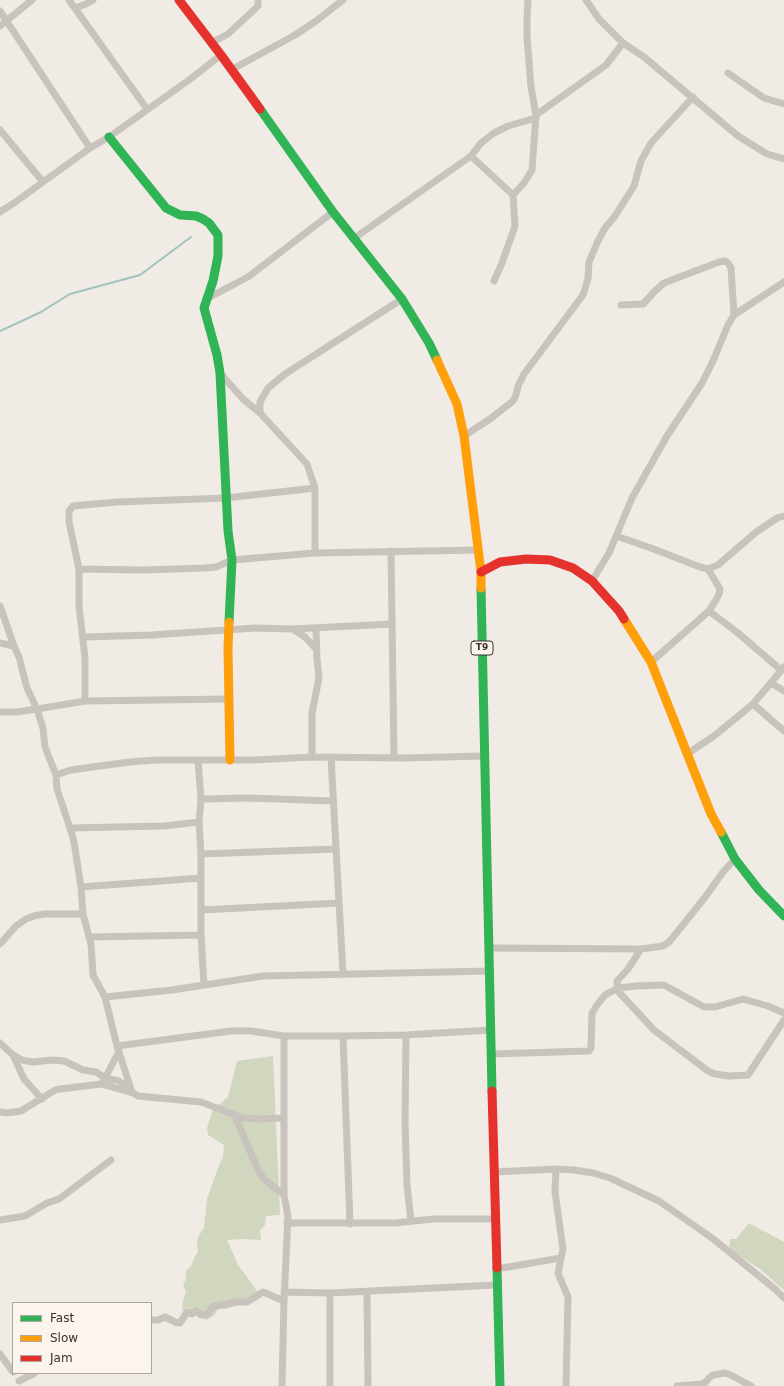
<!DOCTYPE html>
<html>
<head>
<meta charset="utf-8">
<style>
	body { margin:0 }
	#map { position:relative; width:784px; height:1386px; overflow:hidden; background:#f0ebe5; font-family:"DejaVu Sans",sans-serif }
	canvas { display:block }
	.legend { position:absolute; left:12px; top:1302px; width:140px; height:72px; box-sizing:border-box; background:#fbf5ee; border:1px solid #aea6a0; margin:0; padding:5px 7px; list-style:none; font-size:12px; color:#3b302b }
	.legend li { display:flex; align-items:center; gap:8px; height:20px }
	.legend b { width:20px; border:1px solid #aea6a0 }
</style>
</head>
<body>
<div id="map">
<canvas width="784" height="1386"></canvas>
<ul class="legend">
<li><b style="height:5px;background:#30b455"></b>Fast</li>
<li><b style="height:5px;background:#ff9f0a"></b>Slow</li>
<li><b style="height:5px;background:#e5322d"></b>Jam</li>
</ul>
</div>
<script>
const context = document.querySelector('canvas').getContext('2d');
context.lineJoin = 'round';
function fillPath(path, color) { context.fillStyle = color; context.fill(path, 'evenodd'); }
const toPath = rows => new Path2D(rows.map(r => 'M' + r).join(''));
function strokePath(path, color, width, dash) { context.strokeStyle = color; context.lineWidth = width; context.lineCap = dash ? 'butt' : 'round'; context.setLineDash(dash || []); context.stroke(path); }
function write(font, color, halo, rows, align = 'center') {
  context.font = font + ' "DejaVu Sans",sans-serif'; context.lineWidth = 3; context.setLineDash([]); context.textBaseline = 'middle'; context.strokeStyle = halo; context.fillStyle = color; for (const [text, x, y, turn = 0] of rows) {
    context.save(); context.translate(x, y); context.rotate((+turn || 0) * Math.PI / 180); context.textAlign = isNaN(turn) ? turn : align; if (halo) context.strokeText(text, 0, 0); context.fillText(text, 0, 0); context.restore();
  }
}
const green = toPath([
	[273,1056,280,1215,266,1216,265,1225,260,1230,261,1240,242,1239,227,1240,238,1265,258,1292,253,1294,234,1306,225,1309,218,1307,215,1315,206,1320,188,1308,182,1311,183,1301,186,1292,183,1285,186,1279,186,1271,191,1266,195,1256,198,1252,197,1242,198,1237,204,1228,207,1199,219,1165,223,1157,224,1145,208,1135,207,1128,213,1109,221,1103,228,1097,237,1061],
	[749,1223,784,1242,784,1290,760,1269,729,1249,730,1239,736,1239]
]);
const stream = toPath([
	[0,331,41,312,70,294,140,275,191,237]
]);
const street = toPath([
	[69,0,147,109],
	[586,0,599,19,623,43,644,57,738,136,767,154,784,159],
	[75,8,86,4,93,0],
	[0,11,90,148],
	[0,26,32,0],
	[211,43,228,34,258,6,258,0],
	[231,70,295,35,316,21,343,0],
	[728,73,764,98,784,104],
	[536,115,606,65,623,43],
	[0,130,43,182],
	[471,156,513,195],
	[0,212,14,203,90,148,109,137,189,80,221,55],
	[353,239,471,156,481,143,494,133,508,126,536,118],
	[494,281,502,263,515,226,513,195,524,183,532,170,536,115,531,87,527,37,527,17,528,0],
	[206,299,248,277,333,212],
	[621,305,643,304,656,290,664,283,719,262,725,261,728,263,731,268,734,315],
	[220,373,243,399,260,413,307,464,315,488,315,553,478,550],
	[260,413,260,402,268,388,285,374,402,299],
	[464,436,490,419,513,401,516,395,518,386,524,374,583,295,588,279,589,262,597,243,605,228,615,216,634,186,641,161,651,143,693,97],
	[616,536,651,548,700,567,708,569,718,565,755,533,777,518,784,516],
	[391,551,394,758],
	[79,569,143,570,205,568,216,567,232,560,315,553],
	[592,581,609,553,632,498,667,436,702,383,713,361,728,325,734,315,784,282],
	[0,606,14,646],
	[709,611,738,633,781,670],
	[293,629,305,637,316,649],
	[84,637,152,635,255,628,292,629,392,624],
	[0,643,14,646,19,657,27,688,37,709,43,728,45,747,56,775,57,789,70,828,74,842,81,887,83,914,91,944,93,975,105,997,117,1046,132,1092,138,1096,201,1102,243,1118,260,1119,284,1118],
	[651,662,709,611,716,600,719,594,720,589,708,569],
	[771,683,784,691],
	[85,701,85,658,79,606,79,569,69,522,69,511,73,506,117,502,226,498,315,488],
	[753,704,784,731],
	[0,712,16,712,37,709,85,701,229,699],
	[687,754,714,736,753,704,784,667],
	[312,757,312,713,319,678,317,659,316,628],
	[331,757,343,974],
	[198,760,201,799,199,822,201,854,201,935,204,985],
	[56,775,71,770,129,762,157,760,254,760,312,757,404,758,484,756],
	[201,799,248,798,333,801],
	[70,828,164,826,199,822],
	[201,854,336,849],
	[81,887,201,878],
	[201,910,339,903],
	[89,937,201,935],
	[0,944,16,926,26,919,34,916,44,914,83,914],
	[489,948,641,949,663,946,669,942,674,936,706,896,723,872,735,859],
	[618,988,617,984,617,981,628,969,641,949],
	[616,989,654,1030,708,1071,715,1074,729,1076,748,1075,784,1020],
	[105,997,172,990,263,976,490,971],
	[406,1035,405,1124,407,1185,411,1221],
	[343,1036,350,1224],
	[0,1043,13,1055,24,1079,42,1099],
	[117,1046,231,1031,251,1031,284,1036,343,1036,406,1035,490,1030],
	[491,1054,589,1051,591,1048,592,1013,597,1005,605,995,618,988,636,986,664,985,704,1007,715,1007,743,999,768,1006,784,1013],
	[13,1055,22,1060,33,1062,52,1060,64,1061,83,1070,96,1072,105,1078,119,1081,131,1090],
	[103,1082,116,1057,119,1053],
	[0,1112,6,1113,21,1111,55,1090,60,1089,101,1084,133,1093],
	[235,1116,259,1172,264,1179,284,1195],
	[556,1169,555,1192,563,1249,558,1273,568,1297,566,1386],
	[494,1172,556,1169,574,1170,593,1173,610,1178,659,1201,712,1238,775,1289,784,1298],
	[0,1220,25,1216,47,1203,59,1199,111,1160],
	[287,1223,395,1223,433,1219,495,1219],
	[496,1269,561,1258],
	[284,1292,330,1293,496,1285],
	[367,1292,368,1386],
	[330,1293,330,1386],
	[151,1320,158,1320,165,1317,177,1323,180,1323,187,1312,192,1314,196,1311,201,1315,206,1315,209,1313,212,1307,238,1302,247,1302,263,1292,284,1301],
	[0,1354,13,1372],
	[19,1381,35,1373],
	[282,1386,284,1301,288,1216,284,1195,284,1036],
	[677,1386,701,1384,706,1382,709,1378,713,1375,725,1373,731,1375,751,1386]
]);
const fast = toPath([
	[260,109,333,212,402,299,429,343,437,360],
	[109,137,166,208,180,215,196,216,203,219,209,223,218,235,218,256,213,281,204,308,217,355,220,373,228,531,232,560,229,622],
	[481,588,492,1091],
	[721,832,735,859,759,890,784,916],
	[497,1268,500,1386]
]);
const slow = toPath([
	[437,360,457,404,464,436,481,572,481,588],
	[624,619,651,662,711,814,721,832],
	[229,622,228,649,230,760]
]);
const jam = toPath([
	[179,0,221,55,260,109],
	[481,572,500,562,526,559,550,560,573,568,592,581,619,611,624,619],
	[492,1091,497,1268]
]);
const shields = [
	[482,648,22]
];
const shieldNames = [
	["T9",482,648]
];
fillPath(green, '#d1d6bf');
strokePath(stream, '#a1c2c1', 2);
strokePath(street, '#c9c3be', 7);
strokePath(fast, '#30b455', 9);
strokePath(slow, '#ff9f0a', 9);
strokePath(jam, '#e5322d', 9);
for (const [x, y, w] of shields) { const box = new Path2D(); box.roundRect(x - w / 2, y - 7, w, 14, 3); context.fillStyle = '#fbf5ee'; context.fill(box); strokePath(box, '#3b302b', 1); }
write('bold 9px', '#3b302b', null, shieldNames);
</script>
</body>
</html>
